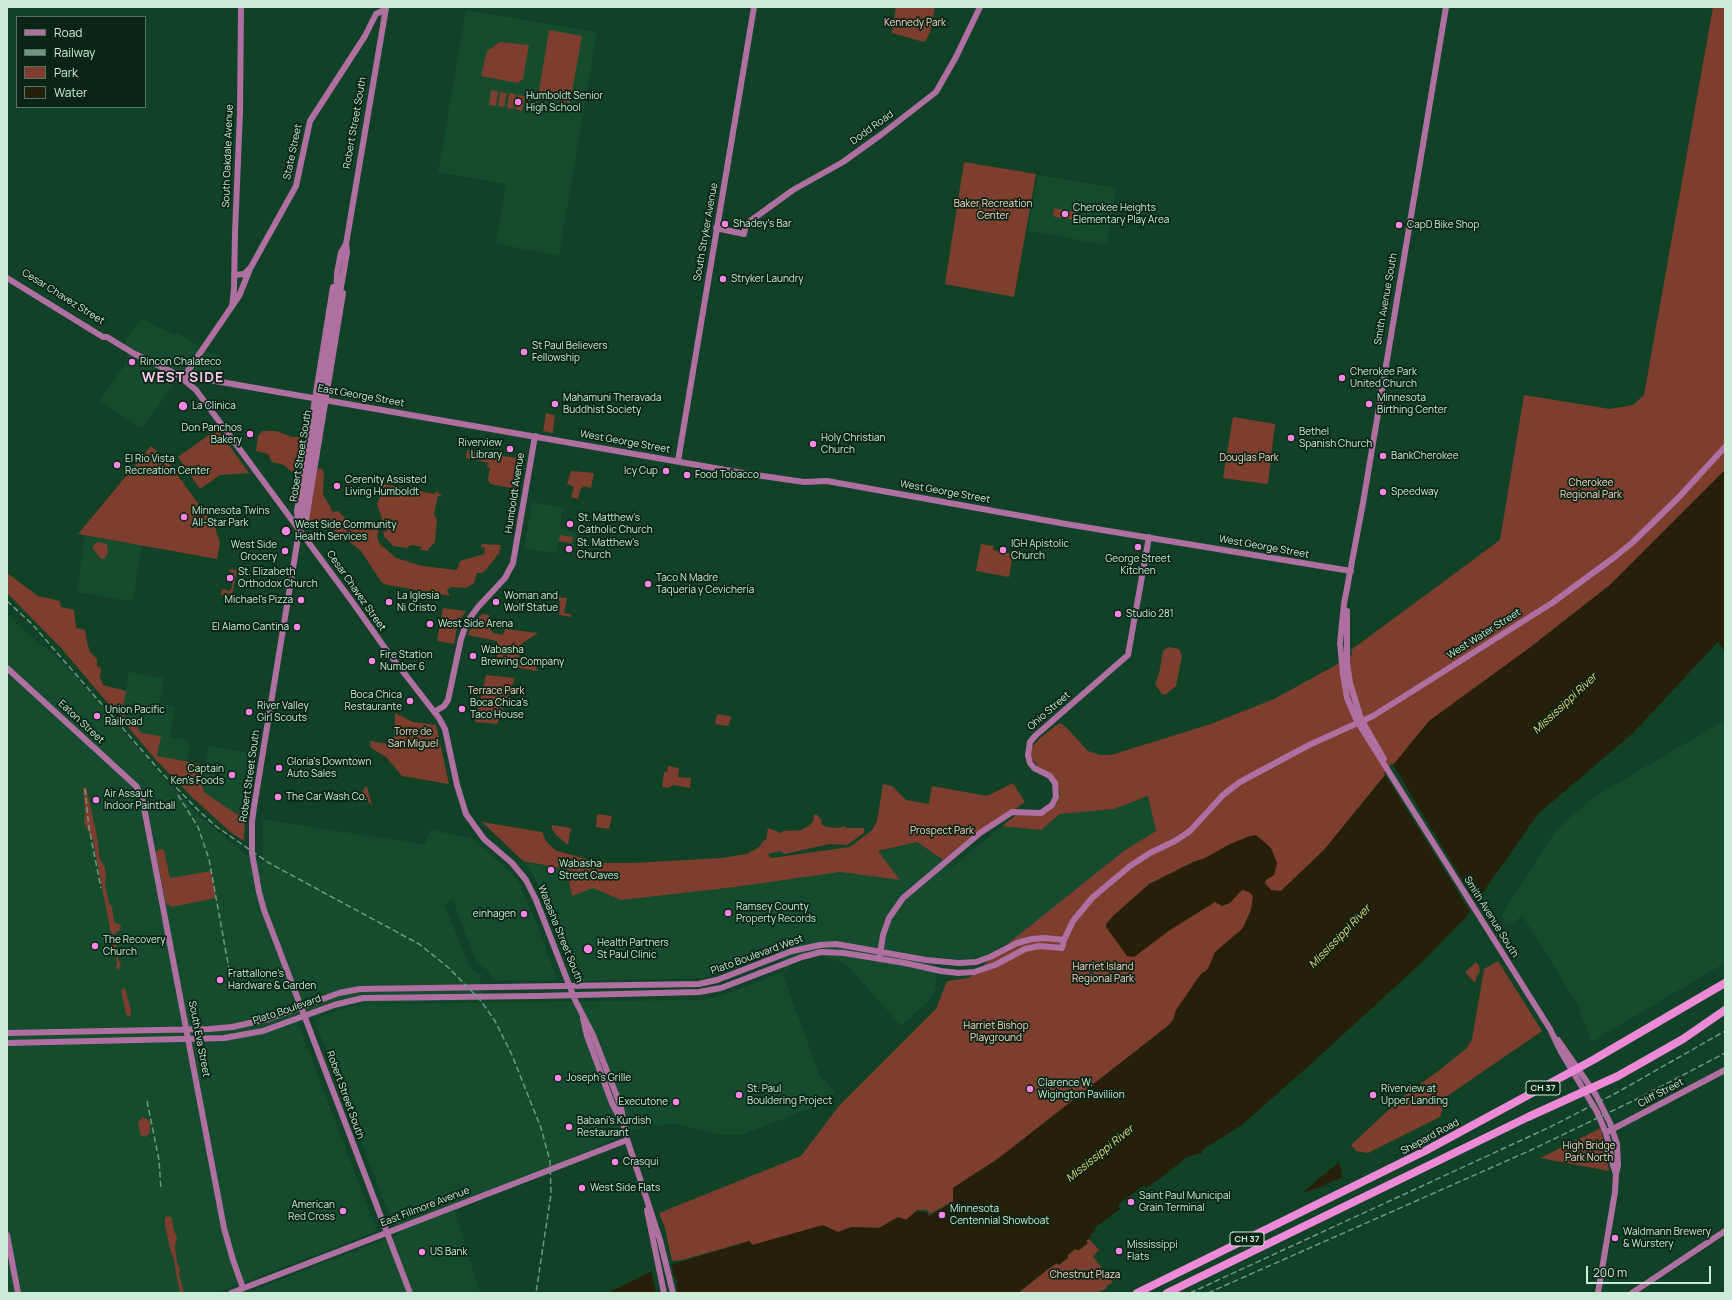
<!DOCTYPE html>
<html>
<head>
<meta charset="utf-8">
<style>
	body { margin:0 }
	#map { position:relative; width:1732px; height:1300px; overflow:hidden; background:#114127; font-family:Manrope,sans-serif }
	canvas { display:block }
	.frame { position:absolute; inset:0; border:8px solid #cdecd7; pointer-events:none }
	.legend { position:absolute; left:16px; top:16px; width:130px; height:92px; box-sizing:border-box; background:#0a2415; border:1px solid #587463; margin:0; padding:5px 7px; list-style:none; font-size:12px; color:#cdecd7 }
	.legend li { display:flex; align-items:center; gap:8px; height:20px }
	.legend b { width:20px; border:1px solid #587463 }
	.scale { position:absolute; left:1586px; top:1266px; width:125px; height:18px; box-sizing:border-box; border:2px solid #cdecd7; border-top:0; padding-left:5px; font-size:12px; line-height:14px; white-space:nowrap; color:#cdecd7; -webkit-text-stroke:3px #0a2415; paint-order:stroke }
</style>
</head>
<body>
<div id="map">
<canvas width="1732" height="1300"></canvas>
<div class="frame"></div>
<ul class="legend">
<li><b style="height:5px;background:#af6fa0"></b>Road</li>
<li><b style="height:5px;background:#719881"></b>Railway</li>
<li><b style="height:11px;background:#7d3e2e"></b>Park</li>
<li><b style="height:11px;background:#26200a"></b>Water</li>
</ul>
<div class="scale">200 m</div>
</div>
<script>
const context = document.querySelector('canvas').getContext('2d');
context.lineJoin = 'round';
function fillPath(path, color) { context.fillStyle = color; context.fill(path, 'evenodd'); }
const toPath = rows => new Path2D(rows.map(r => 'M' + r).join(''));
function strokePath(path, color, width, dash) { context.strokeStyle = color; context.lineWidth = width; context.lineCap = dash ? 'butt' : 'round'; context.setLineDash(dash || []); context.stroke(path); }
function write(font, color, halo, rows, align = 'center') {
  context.font = font + ' Manrope,sans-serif'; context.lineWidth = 3.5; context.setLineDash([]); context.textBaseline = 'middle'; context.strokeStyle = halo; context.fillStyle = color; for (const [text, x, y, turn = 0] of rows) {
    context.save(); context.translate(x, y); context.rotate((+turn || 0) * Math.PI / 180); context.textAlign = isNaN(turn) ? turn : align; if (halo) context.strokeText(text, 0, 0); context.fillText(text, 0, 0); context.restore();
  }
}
const built = toPath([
	[466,10,597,32,559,255,496,244,506,184,438,172],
	[1038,175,1116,188,1107,245,1028,231],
	[142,319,175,335,177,332,208,352,223,358,220,377,183,371,143,427,140,428,101,402,100,400,129,359,125,339],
	[532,502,565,508,565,512,562,512,559,529,576,532,575,535,581,536,581,541,575,541,574,548,566,547,566,543,559,542,557,553,524,549],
	[85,536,142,545,133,601,77,592],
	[7,614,38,643,53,653,73,673,161,775,200,817,243,852,262,863,263,819,425,845,430,830,472,838,503,865,518,881,537,924,556,977,554,980,494,981,487,970,476,962,453,900,444,904,469,965,480,975,483,1000,349,1004,298,1023,377,1231,217,1293,7,1293],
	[129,672,164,678,160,704,175,707,170,738,187,740,190,743,187,761,157,756,133,720,126,719,122,712],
	[1725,720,1725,963,1591,1042,1578,1005,1523,916,1510,924,1505,924,1502,915,1541,853,1554,834,1568,819,1596,796],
	[209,746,255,754,245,816,236,814,205,793,202,786],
	[1148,796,1156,831,1125,850,1031,926,1010,942,986,956,966,960,936,957,936,984,933,997,901,1026,845,963,817,955,792,962,790,968,783,975,820,1076,835,1092,819,1105,744,1134,728,1135,711,1133,678,1124,658,1125,633,1130,455,1211,480,1293,246,1293,397,1235,314,1019,347,1007,366,1004,699,1000,720,996,785,971,778,951,704,978,576,981,574,979,539,887,531,871,523,861,566,869,572,895,593,888,621,900,735,887,840,872,899,880,878,852,917,842,952,867,1002,826,1041,830,1060,814,1114,809]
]);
const green = toPath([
	[896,7,935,7,930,33,924,42,892,33],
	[1713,7,1725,7,1725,470,1610,585,1528,649,1429,721,1324,850,1281,891,1251,910,1243,928,1212,961,1208,969,1200,975,1177,1010,1173,1020,1169,1025,999,1158,953,1188,953,1202,929,1216,906,1220,898,1217,879,1228,852,1227,838,1232,752,1245,749,1241,682,1260,672,1261,665,1228,659,1213,801,1156,839,1106,936,1009,947,981,969,978,1010,942,1125,850,1156,831,1148,796,1114,809,1060,814,1041,830,1002,826,1019,813,1045,813,1056,805,1060,794,1056,778,1038,767,1031,757,1031,748,1039,739,1055,726,1060,723,1067,728,1088,751,1100,755,1111,755,1211,724,1274,699,1336,665,1352,655,1351,650,1500,540,1524,395,1610,409,1633,405,1644,395],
	[549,30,582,36,570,103,538,97],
	[500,42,529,45,523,79,518,83,481,76,487,51],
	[491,90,498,91,496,106,489,105],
	[500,92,507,93,504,107,498,106],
	[509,93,516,94,513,109,507,108],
	[518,95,525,96,522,111,515,109],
	[964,162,1036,174,1014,297,945,284],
	[1053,208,1077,212,1076,220,1056,217,1053,216,1054,210],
	[546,413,555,415,553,433,543,431],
	[1233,417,1275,424,1268,483,1266,484,1223,478],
	[217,429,249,473,220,475,200,489,178,457],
	[262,431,276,431,292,437,303,437,304,444,298,474,294,474,284,465,272,462,268,454,256,451,258,436],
	[151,446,166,459,215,527,220,543,217,559,78,534],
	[467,450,522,459,522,465,517,465,516,467,518,483,517,489,490,484,488,480,490,468,487,467,488,463,466,458],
	[321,468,324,473,323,494,333,512,338,511,353,526,379,528,377,537,380,544,396,558,422,566,457,570,460,561,484,554,485,548,481,547,482,544,501,545,499,553,485,571,481,573,477,573,474,583,466,588,451,587,447,590,450,596,388,585,382,583,361,551,355,546,333,530,320,523,311,524,308,523,317,469],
	[571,471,594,473,591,488,583,486,582,488,580,490,578,499,571,497,574,487,567,484],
	[382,481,384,481,384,484,435,494,436,491,441,495,441,497,438,496,434,514,437,519,435,542,427,551,420,550,422,547,411,545,407,548,393,546,384,536,383,531,387,532,385,525,381,524,380,522,383,522,377,504,383,490,381,487],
	[560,535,573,537,572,543,559,541],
	[98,542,107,544,108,553,104,559,101,559,92,547],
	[981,544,994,546,993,550,1013,554,1009,577,976,571],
	[229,569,237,570,232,595,224,593,224,595,221,595,222,589,230,591,232,587,234,573,230,572],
	[7,573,38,596,60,601,61,607,74,610,76,628,85,630,87,642,90,652,97,659,97,666,101,668,100,677,103,685,126,691,122,712,126,718,133,720,141,733,161,736,157,756,206,765,202,786,204,792,236,814,245,816,244,841,229,831,191,796,156,760,61,648,7,593],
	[557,597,567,598,564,613,571,614,571,617,559,615,560,601,556,600],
	[443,608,466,611,458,622,454,644,437,641],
	[484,614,489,615,489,627,493,633,503,635,505,629,538,633,521,644,519,658,520,662,536,664,537,671,499,665,496,650,497,641,468,635,473,623,481,615],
	[1168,647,1179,649,1182,656,1176,686,1165,695,1162,694,1155,684,1159,674,1163,651],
	[486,675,515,678,497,724,475,722],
	[395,713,413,722,436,725,449,784,402,776,386,757,371,748,370,741,394,745],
	[717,714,731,716,729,725,726,726,715,724],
	[668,766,679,768,678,777,691,778,690,788,673,785,668,788,662,787,664,772,667,772],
	[1013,783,1025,802,1014,810,999,817,978,831,943,860,917,842,878,851,900,880,840,872,735,887,621,900,593,888,572,896,566,869,523,861,482,822,542,832,546,841,555,850,579,857,603,863,633,863,722,858,747,854,759,847,764,840,766,840,768,828,781,833,784,831,801,830,809,826,813,821,814,815,816,814,821,819,822,825,827,827,837,828,845,826,846,828,864,828,864,833,847,845,830,844,784,854,780,851,768,854,771,858,850,847,872,830,877,821,883,784,892,786,906,800,929,804,932,786,987,796],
	[86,787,97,836,100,860,105,867,106,878,105,885,109,903,112,907,114,922,121,925,120,930,115,934,111,934,93,841,84,822,85,811,83,788],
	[365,787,367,787,372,805,361,795],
	[597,814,612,816,609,829,596,827],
	[552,825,571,828,568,845,557,836,552,829],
	[159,849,164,850,170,878,211,871,216,898,172,907,166,904,156,853],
	[112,935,115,936,118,959,121,965,118,970,116,967,117,962,111,939],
	[1498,961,1542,1031,1446,1097,1440,1117,1368,1153,1356,1151,1351,1145,1380,1118,1406,1094,1437,1072,1467,1048,1472,1039,1484,969],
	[1476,962,1479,966,1480,972,1477,975,1475,983,1465,972],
	[125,988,131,1011,131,1015,129,1017,126,1014,121,990],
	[142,1117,147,1119,150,1122,150,1133,145,1137,141,1136,140,1133,138,1123],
	[1601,1128,1609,1171,1540,1158],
	[169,1216,172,1218,174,1231,177,1237,175,1247,177,1263,180,1269,179,1274,184,1293,180,1293,173,1256,171,1253,165,1226,165,1217],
	[1089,1239,1099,1250,1093,1256,1113,1283,1106,1286,1107,1288,1097,1293,1018,1293,1048,1269,1057,1263,1058,1265,1075,1249,1079,1250,1088,1243,1086,1241]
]);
const water = toPath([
	[1725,470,1725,652,1718,642,1633,733,1538,814,1465,918,1421,963,1322,1054,1242,1125,1202,1150,1202,1154,1199,1153,1186,1158,1158,1180,1146,1188,1144,1185,1118,1205,1120,1209,1096,1227,1089,1239,1086,1241,1088,1243,1079,1250,1075,1249,1068,1254,1068,1258,1059,1265,1057,1263,1048,1269,1018,1293,607,1293,654,1270,750,1241,752,1245,823,1225,838,1232,852,1227,879,1228,898,1217,906,1220,915,1212,927,1212,929,1216,953,1202,953,1188,999,1158,1169,1025,1173,1020,1176,1010,1201,974,1208,969,1215,952,1243,928,1251,910,1253,896,1249,892,1242,890,1230,903,1222,906,1215,902,1170,930,1134,957,1127,956,1106,927,1106,924,1113,916,1149,884,1193,862,1205,858,1230,844,1250,836,1256,835,1271,848,1277,863,1274,875,1266,880,1265,883,1271,890,1281,891,1324,850,1429,721,1528,649,1610,585],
	[1338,1163,1341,1168,1342,1177,1321,1187,1305,1192,1304,1191]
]);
const pier = toPath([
	[1392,763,1477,904,1471,913,1384,773],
	[951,1202,953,1202,929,1216,927,1212,915,1212,917,1210,927,1210,930,1214],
	[671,1263,675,1279,678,1281,676,1284,678,1293,656,1293,651,1269]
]);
const secondary = toPath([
	[1446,7,1363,503,1344,604,1340,643,1343,674,1347,698,1357,721,1550,1029,1561,1052,1597,1112,1606,1133,1613,1165,1616,1174],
	[716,228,744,234,746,224,753,219,793,190,843,162,882,134,936,92,956,57,980,7],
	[346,244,347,252,340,293,336,305,254,807,252,822,252,853,259,892,264,910,410,1293],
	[235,275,244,274,251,267,296,186,310,121,365,36,376,14,386,9],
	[7,278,103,337,107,337,133,353,178,375,196,390,351,600,387,651,439,718,445,729,457,785,466,814,484,839,512,863,526,880,536,900,575,1000,593,1035,621,1107,625,1133,660,1240,673,1293],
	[336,300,337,273,341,252,346,244,386,8],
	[232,306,234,290,235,233,240,112,241,7],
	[183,378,198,378,749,474,804,482,827,481,1066,524,1351,571],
	[183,378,239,296,250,269],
	[678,461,754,7],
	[298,523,297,511,333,287],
	[298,529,304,524,306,520,343,293],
	[1347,611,1347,663,1350,683,1361,719,1384,759],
	[7,668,136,786,142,797,224,1228,233,1260,243,1288],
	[434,712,444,706,448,700,461,639,467,622,478,607,505,578,513,563,535,436],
	[880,954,883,935,889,918,903,898,980,833,1012,812,1041,813,1052,805,1056,797,1055,783,1050,776,1034,768,1030,763,1028,755,1030,742,1035,736,1128,655,1149,537],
	[583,1018,587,1036,612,1103,621,1120],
	[7,1033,209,1029,232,1027,268,1019,339,993,360,989,699,984,717,980,792,951,820,945,836,944,926,960,959,963,976,962,990,957,1017,943,1032,939,1045,938,1064,940],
	[1558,1040,1596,1095,1610,1123,1617,1144,1618,1165,1616,1174,1615,1192,1598,1293],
	[7,1043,224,1038,263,1031,334,1005,363,998,538,996,699,992,721,988,802,957,821,952,844,953,905,963,941,971,958,973,974,972,995,965,1025,949,1039,946,1062,948,1064,940,1073,921,1092,898,1130,866,1150,853,1175,841,1190,831,1223,795,1240,782,1309,745,1373,716,1552,603,1616,556,1633,542,1679,497,1725,447],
	[1609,1131,1725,1070],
	[647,1210,664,1293],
	[7,1235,18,1293],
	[231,1293,627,1140],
	[1632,1293,1725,1231]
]);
const highway = toPath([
	[1137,1293,1425,1151,1593,1060,1725,983],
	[1167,1293,1528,1117,1618,1076,1683,1039,1725,1010]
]);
const rail = toPath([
	[7,601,32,624,160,771,200,812,217,827,269,863,419,944,449,968,481,1001,495,1021,512,1055,541,1128,550,1161,551,1194,536,1293],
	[85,789,89,828,101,888],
	[178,795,198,827,209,859,229,969],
	[147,1101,159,1160,161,1190],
	[1190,1293,1550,1127,1618,1092,1725,1031],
	[1208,1293,1529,1151,1639,1098,1725,1053]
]);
const markers = [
	[518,102,4,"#fc86e3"],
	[1065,214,4,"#fc86e3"],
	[725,224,4,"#fc86e3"],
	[1399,225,4,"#fc86e3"],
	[723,279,4,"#fc86e3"],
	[524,352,4,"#fc86e3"],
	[132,362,4,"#fc86e3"],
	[1342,378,4,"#fc86e3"],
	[555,404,4,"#fc86e3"],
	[1369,404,4,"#fc86e3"],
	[183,406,5,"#fc86e3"],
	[250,434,4,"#fc86e3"],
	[1291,438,4,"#fc86e3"],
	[813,444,4,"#fc86e3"],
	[510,449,4,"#fc86e3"],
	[1383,456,4,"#fc86e3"],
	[117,465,4,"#fc86e3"],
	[666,471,4,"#fc86e3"],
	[687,475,4,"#fc86e3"],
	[337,486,4,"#fc86e3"],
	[1383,492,4,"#fc86e3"],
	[184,517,4,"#fc86e3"],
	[570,524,4,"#fc86e3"],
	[286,531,5,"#fc86e3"],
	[1138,547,4,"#fc86e3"],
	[569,549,4,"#fc86e3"],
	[1003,550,4,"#fc86e3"],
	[285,551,4,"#fc86e3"],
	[230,578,4,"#fc86e3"],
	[648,584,4,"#fc86e3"],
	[301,600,4,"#fc86e3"],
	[389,602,4,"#fc86e3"],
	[496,602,4,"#fc86e3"],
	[1118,614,4,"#fc86e3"],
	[430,624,4,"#fc86e3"],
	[297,627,4,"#fc86e3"],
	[473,656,4,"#fc86e3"],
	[372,661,4,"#fc86e3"],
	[410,701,4,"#fc86e3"],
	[462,709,4,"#fc86e3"],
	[249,712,4,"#fc86e3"],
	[97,716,4,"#fc86e3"],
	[279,768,4,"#fc86e3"],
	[232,775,4,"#fc86e3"],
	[278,797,4,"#fc86e3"],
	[96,800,4,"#fc86e3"],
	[551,870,4,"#fc86e3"],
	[728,913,4,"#fc86e3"],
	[524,914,4,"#fc86e3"],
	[95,946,4,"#fc86e3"],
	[588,949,5,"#fc86e3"],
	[220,980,4,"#fc86e3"],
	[558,1078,4,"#fc86e3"],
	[1030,1089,4,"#fc86e3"],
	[739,1095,4,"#fc86e3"],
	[1373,1095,4,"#fc86e3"],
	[676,1102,4,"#fc86e3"],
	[569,1127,4,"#fc86e3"],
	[615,1162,4,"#fc86e3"],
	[582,1188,4,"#fc86e3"],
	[1131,1202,4,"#fc86e3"],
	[343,1211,4,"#fc86e3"],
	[942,1215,4,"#fc86e3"],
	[1615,1238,4,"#fc86e3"],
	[1119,1251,4,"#fc86e3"],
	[422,1252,4,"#fc86e3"]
];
const shields = [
	[1543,1088,34],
	[1247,1239,34]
];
const shieldNames = [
	["CH 37",1543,1088],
	["CH 37",1247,1239]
];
const parkNames = [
	["Kennedy Park",915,23],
	["Baker Recreation",993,204],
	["Center",993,216],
	["Douglas Park",1249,458],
	["Cherokee",1591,483],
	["Regional Park",1591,495],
	["Terrace Park",496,691],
	["Torre de",413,732],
	["San Miguel",413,744],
	["Prospect Park",942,831],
	["Harriet Island",1103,967],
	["Regional Park",1103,979],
	["Harriet Bishop",996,1026],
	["Playground",996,1038],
	["High Bridge",1589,1146],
	["Park North",1589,1158],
	["Chestnut Plaza",1085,1275]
];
const poiNames = [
	["Humboldt Senior",526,96],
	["High School",526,108],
	["Cherokee Heights",1073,208],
	["Elementary Play Area",1073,220],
	["Shadey's Bar",733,224],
	["CapD Bike Shop",1407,225],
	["Stryker Laundry",731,279],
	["St Paul Believers",532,346],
	["Fellowship",532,358],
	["Rincon Chalateco",140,362],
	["Cherokee Park",1350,372],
	["United Church",1350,384],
	["Mahamuni Theravada",563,398],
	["Buddhist Society",563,410],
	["Minnesota",1377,398],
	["Birthing Center",1377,410],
	["La Clinica",192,406],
	["Don Panchos",242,428,"right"],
	["Bakery",242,440,"right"],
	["Bethel",1299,432],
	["Spanish Church",1299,444],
	["Holy Christian",821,438],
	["Church",821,450],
	["Riverview",502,443,"right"],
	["Library",502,455,"right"],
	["BankCherokee",1391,456],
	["El Rio Vista",125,459],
	["Recreation Center",125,471],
	["Icy Cup",658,471,"right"],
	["Food Tobacco",695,475],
	["Cerenity Assisted",345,480],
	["Living Humboldt",345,492],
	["Speedway",1391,492],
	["Minnesota Twins",192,511],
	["All-Star Park",192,523],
	["St. Matthew's",578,518],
	["Catholic Church",578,530],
	["West Side Community",295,525],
	["Health Services",295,537],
	["St. Matthew's",577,543],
	["Church",577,555],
	["IGH Apistolic",1011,544],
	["Church",1011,556],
	["West Side",277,545,"right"],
	["Grocery",277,557,"right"],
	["George Street",1138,559,"center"],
	["Kitchen",1138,571,"center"],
	["St. Elizabeth",238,572],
	["Orthodox Church",238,584],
	["Taco N Madre",656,578],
	["Taquería y Cevichería",656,590],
	["La Iglesia",397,596],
	["Ni Cristo",397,608],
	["Woman and",504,596],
	["Wolf Statue",504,608],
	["Michael's Pizza",293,600,"right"],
	["Studio 281",1126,614],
	["West Side Arena",438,624],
	["El Alamo Cantina",289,627,"right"],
	["Wabasha",481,650],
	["Brewing Company",481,662],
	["Fire Station",380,655],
	["Number 6",380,667],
	["Boca Chica",402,695,"right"],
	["Restaurante",402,707,"right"],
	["Boca Chica's",470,703],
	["Taco House",470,715],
	["River Valley",257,706],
	["Girl Scouts",257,718],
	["Union Pacific",105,710],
	["Railroad",105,722],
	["Gloria's Downtown",287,762],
	["Auto Sales",287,774],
	["Captain",224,769,"right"],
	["Ken's Foods",224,781,"right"],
	["Air Assault",104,794],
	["Indoor Paintball",104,806],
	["The Car Wash Co.",286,797],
	["Wabasha",559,864],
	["Street Caves",559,876],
	["Ramsey County",736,907],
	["Property Records",736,919],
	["einhagen",516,914,"right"],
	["The Recovery",103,940],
	["Church",103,952],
	["Health Partners",597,943],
	["St Paul Clinic",597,955],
	["Frattallone’s",228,974],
	["Hardware & Garden",228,986],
	["Joseph's Grille",566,1078],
	["Clarence W.",1038,1083],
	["Wigington Paviliion",1038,1095],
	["St. Paul",747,1089],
	["Bouldering Project",747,1101],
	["Riverview at",1381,1089],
	["Upper Landing",1381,1101],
	["Executone",668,1102,"right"],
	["Babani's Kurdish",577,1121],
	["Restaurant",577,1133],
	["Crasqui",623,1162],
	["West Side Flats",590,1188],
	["Saint Paul Municipal",1139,1196],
	["Grain Terminal",1139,1208],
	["American",335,1205,"right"],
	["Red Cross",335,1217,"right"],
	["Minnesota",950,1209],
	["Centennial Showboat",950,1221],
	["Waldmann Brewery",1623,1232],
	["& Wurstery",1623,1244],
	["Mississippi",1127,1245],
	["Flats",1127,1257],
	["US Bank",430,1252]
];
const streetNames = [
	["Robert Street South",355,123,-80],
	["Dodd Road",872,128,-36],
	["State Street",293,152,-78],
	["South Oakdale Avenue",228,156,-88],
	["South Stryker Avenue",706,232,-80],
	["Cesar Chavez Street",63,297,32],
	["Smith Avenue South",1386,299,-80],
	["East George Street",361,396,10],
	["West George Street",625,442,10],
	["Robert Street South",301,456,-81],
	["West George Street",945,492,10],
	["Humboldt Avenue",515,493,-81],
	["West George Street",1264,547,10],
	["Cesar Chavez Street",356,591,55],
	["West Water Street",1484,634,-32],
	["Ohio Street",1049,711,-41],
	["Eaton Street",81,722,43],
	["Robert Street South",250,776,-82],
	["Smith Avenue South",1491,917,58],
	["Wabasha Street South",560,934,68],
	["Plato Boulevard West",757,955,-20],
	["Plato Boulevard",287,1010,-19],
	["South Eva Street",199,1039,79],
	["Cliff Street",1661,1093,-28],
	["Robert Street South",345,1095,70],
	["Shepard Road",1430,1137,-28],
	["East Fillmore Avenue",425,1207,-21]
];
const waterNames = [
	["Mississippi River",1565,704,-43],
	["Mississippi River",1340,937,-46],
	["Mississippi River",1100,1154,-39]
];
const districtNames = [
	["WEST SIDE",183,378]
];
fillPath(built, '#154c2e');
fillPath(green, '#7d3e2e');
fillPath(water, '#26200a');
fillPath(pier, '#114127');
strokePath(secondary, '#af6fa0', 6);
strokePath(highway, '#ed8ad7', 8);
strokePath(rail, '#719881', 1.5, [6, 3]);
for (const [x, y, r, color] of markers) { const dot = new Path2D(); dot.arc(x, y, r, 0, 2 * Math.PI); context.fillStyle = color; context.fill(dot); strokePath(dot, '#0a2415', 1.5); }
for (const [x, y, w] of shields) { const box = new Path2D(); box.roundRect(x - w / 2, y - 7, w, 14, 3); context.fillStyle = '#0a2415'; context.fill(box); strokePath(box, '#cdecd7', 1); }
write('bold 9px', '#cdecd7', null, shieldNames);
write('10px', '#fed5c9', '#0a2415', parkNames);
write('10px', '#cdecd7', '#0a2415', poiNames, 'left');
write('10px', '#cdecd7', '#0a2415', streetNames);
write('italic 11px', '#f5dc79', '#0a2415', waterNames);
context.letterSpacing = '1px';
write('bold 14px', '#fec7f0', '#0a2415', districtNames);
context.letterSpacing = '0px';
</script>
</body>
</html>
